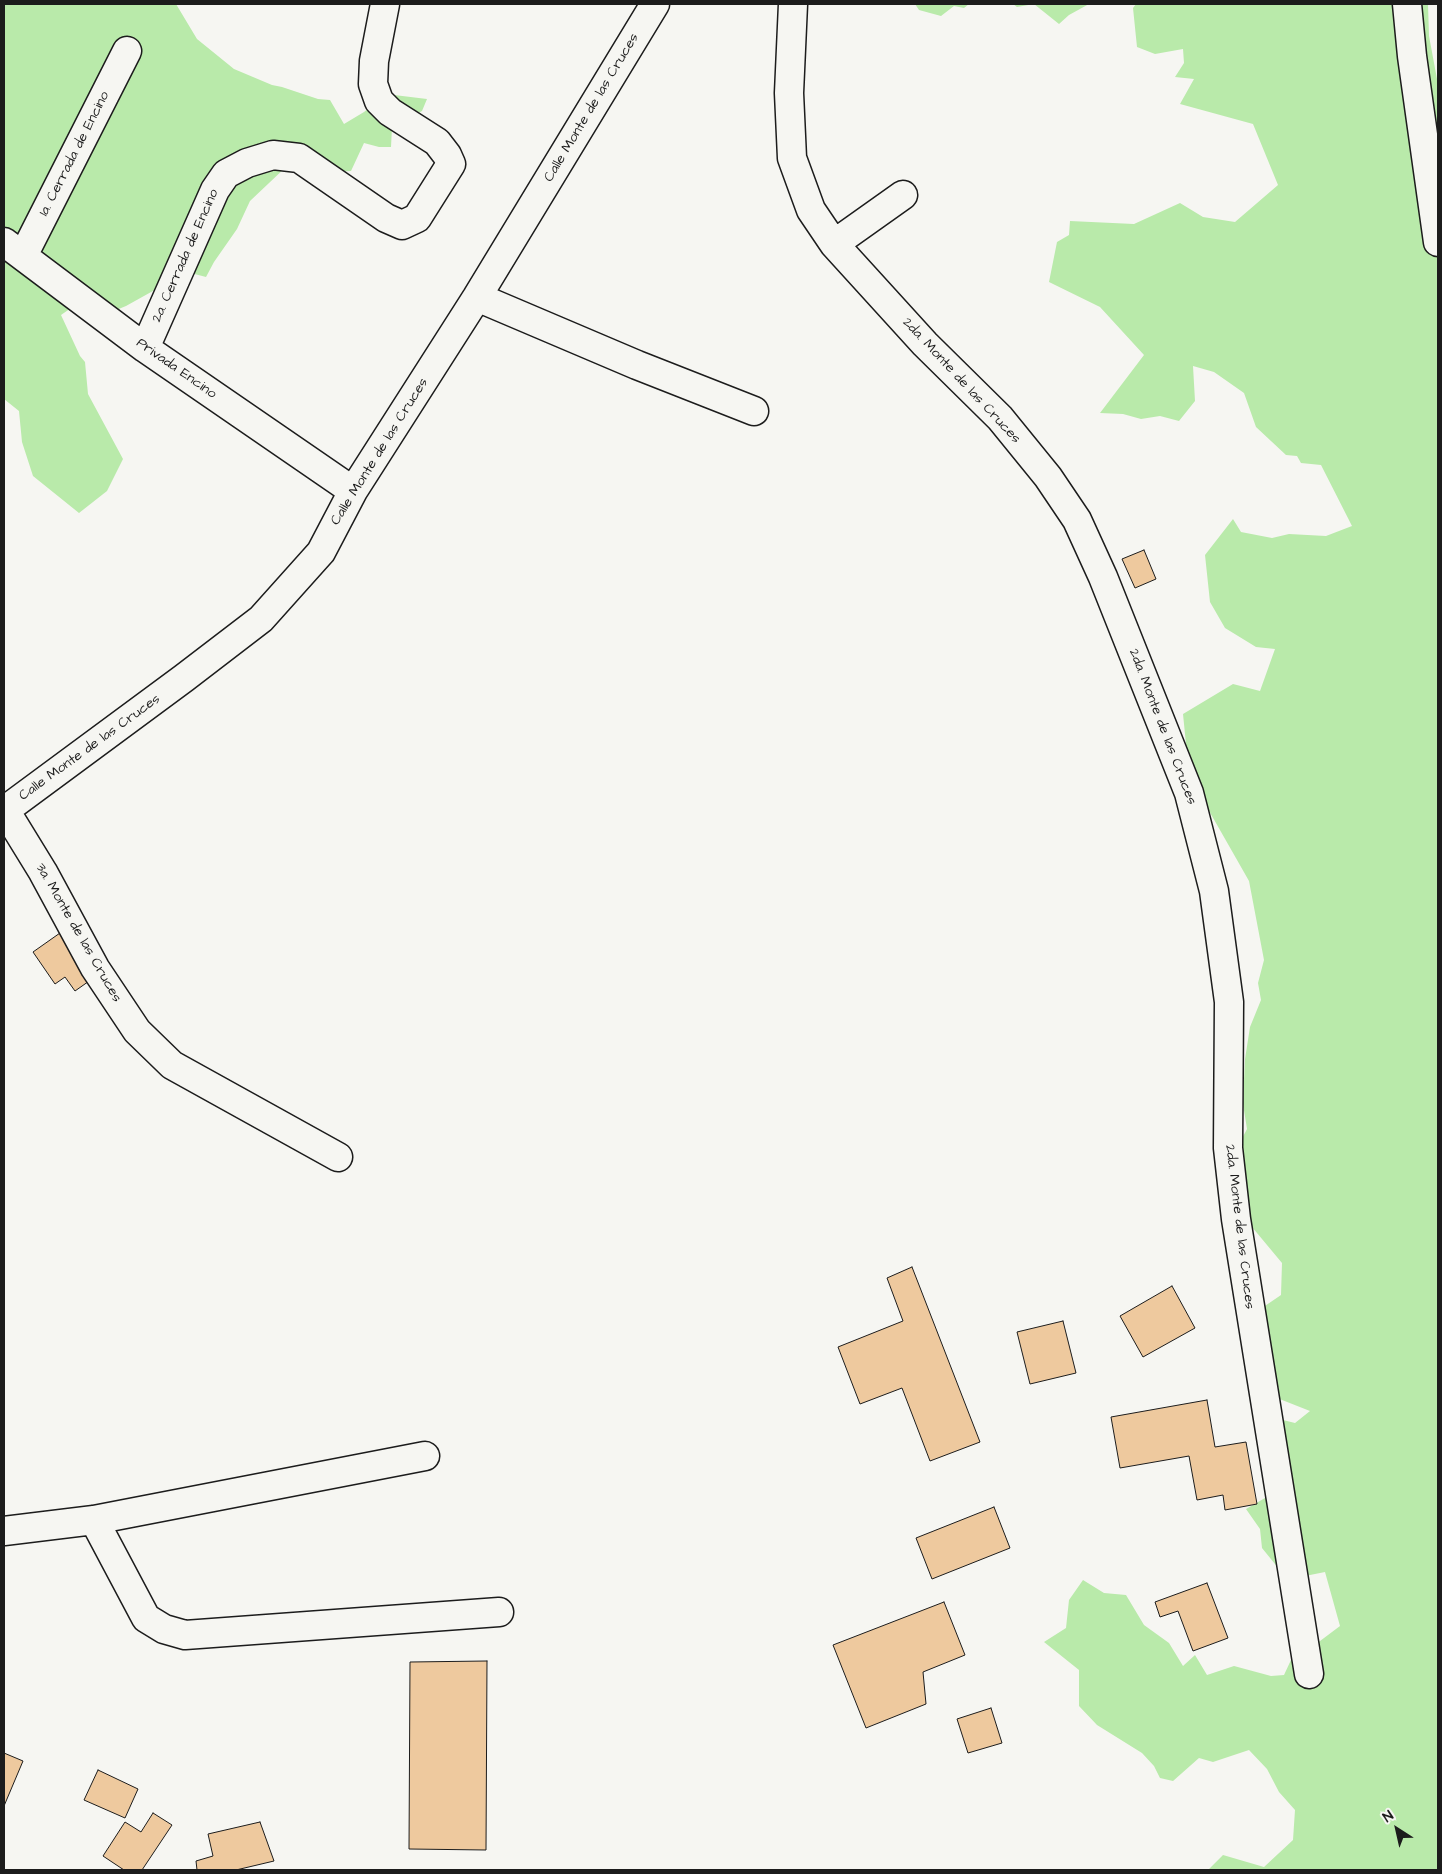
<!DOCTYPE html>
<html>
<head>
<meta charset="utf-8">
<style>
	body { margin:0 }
	#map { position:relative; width:1442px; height:1874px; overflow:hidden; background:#f6f6f2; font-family:"Architects Daughter",sans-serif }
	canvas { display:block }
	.frame { position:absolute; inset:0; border:5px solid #1c1c1c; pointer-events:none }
	.north { position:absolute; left:1372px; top:1804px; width:50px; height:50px; -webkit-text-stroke:4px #f6f6f2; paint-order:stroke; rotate:325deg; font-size:14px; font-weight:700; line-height:20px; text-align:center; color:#1c1c1c }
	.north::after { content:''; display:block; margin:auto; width:18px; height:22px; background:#1c1c1c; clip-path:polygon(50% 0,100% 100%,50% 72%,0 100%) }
</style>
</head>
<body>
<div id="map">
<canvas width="1442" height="1874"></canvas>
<div class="frame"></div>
<div class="north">N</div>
</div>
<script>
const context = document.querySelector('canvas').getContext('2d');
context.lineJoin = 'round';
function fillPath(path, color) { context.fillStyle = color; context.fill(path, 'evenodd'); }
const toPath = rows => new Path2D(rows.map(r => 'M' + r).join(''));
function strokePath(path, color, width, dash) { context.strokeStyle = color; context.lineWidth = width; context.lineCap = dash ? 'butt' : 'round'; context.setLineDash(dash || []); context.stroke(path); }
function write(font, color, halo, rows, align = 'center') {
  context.font = font + ' "Architects Daughter",sans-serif'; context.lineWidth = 5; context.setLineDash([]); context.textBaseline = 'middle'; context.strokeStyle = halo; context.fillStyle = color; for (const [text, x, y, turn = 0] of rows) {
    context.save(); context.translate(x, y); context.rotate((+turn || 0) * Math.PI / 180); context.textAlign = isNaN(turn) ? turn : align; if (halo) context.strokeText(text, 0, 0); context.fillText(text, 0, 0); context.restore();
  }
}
const green = toPath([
	[4,4,176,4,197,39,234,69,272,85,282,87,318,99,330,100,344,124,364,112,386,94,427,99,422,111,392,127,391,147,379,147,364,143,351,171,316,173,287,166,250,201,237,229,214,262,206,277,187,272,126,306,109,313,74,306,61,315,80,356,85,362,88,394,123,459,107,491,79,513,33,476,22,442,19,411,4,399],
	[915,4,969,4,964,8,954,6,941,16,919,10],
	[1013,4,1089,4,1069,15,1059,24,1034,4,1017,7],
	[1136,4,1428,4,1429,36,1437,79,1438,141,1438,1870,1208,1870,1223,1855,1264,1867,1293,1840,1295,1810,1279,1792,1267,1769,1249,1750,1213,1762,1199,1758,1173,1781,1160,1778,1154,1766,1142,1753,1097,1725,1079,1706,1079,1670,1044,1642,1066,1628,1069,1600,1083,1580,1104,1593,1126,1595,1144,1625,1169,1643,1183,1666,1195,1655,1207,1675,1234,1666,1271,1676,1284,1675,1297,1647,1308,1650,1340,1626,1325,1572,1285,1580,1279,1569,1262,1548,1260,1529,1246,1509,1265,1498,1277,1488,1283,1420,1295,1423,1310,1411,1277,1398,1279,1388,1259,1364,1259,1310,1281,1295,1282,1263,1222,1191,1218,1184,1247,1129,1243,1104,1245,1059,1250,1027,1261,1000,1258,983,1264,960,1249,881,1208,809,1188,764,1183,714,1233,684,1260,691,1275,649,1256,647,1225,628,1210,602,1205,555,1233,519,1241,532,1272,538,1289,534,1326,536,1352,526,1321,465,1301,463,1297,456,1286,455,1256,427,1244,393,1214,372,1193,366,1195,401,1179,421,1160,416,1141,419,1123,414,1100,413,1144,355,1100,307,1049,282,1057,242,1069,235,1070,221,1134,224,1180,203,1203,217,1235,222,1278,185,1253,124,1180,104,1194,79,1175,77,1184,63,1183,49,1155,54,1137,47,1133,8]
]);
const building = toPath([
	[1144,550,1156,579,1135,588,1122,559,1144,550],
	[60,933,92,979,75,991,65,977,55,984,33,952,60,933],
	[912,1267,980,1442,930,1461,902,1388,860,1404,838,1347,903,1321,887,1278,912,1267],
	[1172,1286,1195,1328,1143,1357,1120,1316,1172,1286],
	[1063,1321,1076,1373,1030,1384,1017,1332,1063,1321],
	[1207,1400,1215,1447,1246,1442,1257,1504,1225,1510,1223,1495,1197,1500,1189,1456,1120,1468,1111,1417,1207,1400],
	[994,1507,1010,1548,932,1579,916,1538,994,1507],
	[1207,1583,1228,1638,1193,1651,1178,1611,1160,1617,1155,1602,1207,1583],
	[944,1602,965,1655,923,1672,926,1704,866,1728,833,1645,944,1602],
	[487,1661,486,1850,409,1849,410,1662,487,1661],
	[991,1708,1002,1743,968,1753,957,1719,991,1708],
	[4,1753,23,1761,4,1806,4,1753],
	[98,1770,138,1789,125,1818,84,1800,98,1770],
	[153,1813,172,1825,142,1870,124,1870,103,1856,125,1822,141,1832,153,1813],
	[260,1822,274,1861,236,1870,197,1870,196,1861,213,1856,208,1834,260,1822]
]);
const minor = toPath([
	[793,4,789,93,792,158,811,210,834,244,925,344,1000,418,1048,477,1077,520,1103,577,1189,793,1214,891,1229,1002,1228,1148,1236,1219,1309,1674],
	[4,242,145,348,353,491],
	[834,244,903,195],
	[23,256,127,51],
	[477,297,637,365,754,411],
	[145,348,215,190,226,174,247,163,273,155,299,158,386,218,402,225,417,218,451,164,447,155,437,142,390,112,379,101,373,84,374,61,385,4],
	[5,810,43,872,95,968,137,1031,172,1065,338,1157],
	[4,811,184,678,261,619,321,552,353,491,477,297,655,4],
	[94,1520,146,1618,164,1629,185,1635,499,1612],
	[4,1531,94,1520,425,1456]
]);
const major = toPath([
	[1407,4,1412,56,1438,242]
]);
const streetNames = [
	["Calle Monte de las Cruces",592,108,-59],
	["1a. Cerrada de Encino",75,154,-63],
	["2a. Cerrada de Encino",186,256,-66],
	["Privada Encino",176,369,35],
	["2da. Monte de las Cruces",961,381,47],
	["Calle Monte de las Cruces",380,452,-58],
	["2da. Monte de las Cruces",1162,727,69],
	["Calle Monte de las Cruces",90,748,-36],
	["3a. Monte de las Cruces",78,933,60],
	["2da. Monte de las Cruces",1239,1227,83]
];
fillPath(green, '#b9eaaa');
fillPath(building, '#eec99e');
strokePath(building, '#1c1c1c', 1);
strokePath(minor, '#1c1c1c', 31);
strokePath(major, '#1c1c1c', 31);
strokePath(minor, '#f6f6f2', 28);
strokePath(major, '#f6f6f2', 28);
write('14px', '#1c1c1c', '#f6f6f2', streetNames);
</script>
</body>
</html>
